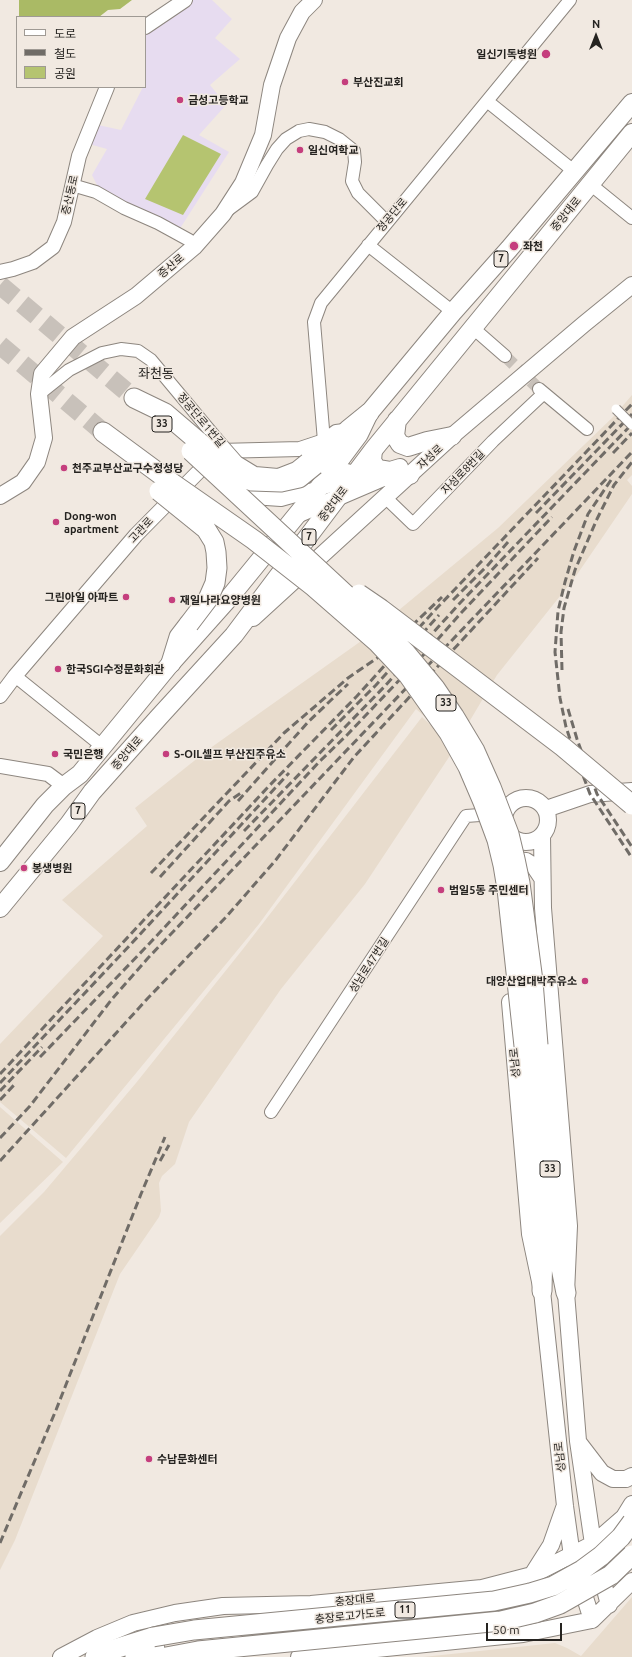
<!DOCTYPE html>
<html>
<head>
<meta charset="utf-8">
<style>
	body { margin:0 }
	#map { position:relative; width:632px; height:1657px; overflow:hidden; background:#f1e9e1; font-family:Ubuntu,"Noto Sans KR",sans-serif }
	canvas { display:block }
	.legend { position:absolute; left:16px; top:16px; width:130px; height:72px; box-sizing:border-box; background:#f1e9e1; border:1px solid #9f9a94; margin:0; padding:5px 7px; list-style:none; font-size:12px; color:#252320 }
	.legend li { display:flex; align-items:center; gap:8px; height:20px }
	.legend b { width:20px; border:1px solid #9f9a94 }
	.north { position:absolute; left:576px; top:16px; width:40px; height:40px; -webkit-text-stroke:3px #f1e9e1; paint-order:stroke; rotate:0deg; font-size:11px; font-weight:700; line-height:16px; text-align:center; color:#252320 }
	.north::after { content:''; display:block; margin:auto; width:14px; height:18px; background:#252320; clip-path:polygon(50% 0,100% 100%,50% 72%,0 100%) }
	.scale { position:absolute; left:486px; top:1623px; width:76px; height:18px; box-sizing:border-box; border:2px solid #252320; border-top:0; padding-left:5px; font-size:12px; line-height:14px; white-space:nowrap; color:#252320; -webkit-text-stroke:3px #f1e9e1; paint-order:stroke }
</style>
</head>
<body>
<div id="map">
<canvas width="632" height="1657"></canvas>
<ul class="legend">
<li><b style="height:5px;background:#fff"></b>도로</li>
<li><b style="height:5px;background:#706c67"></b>철도</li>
<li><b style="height:11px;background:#b5c470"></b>공원</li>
</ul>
<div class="north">N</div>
<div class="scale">50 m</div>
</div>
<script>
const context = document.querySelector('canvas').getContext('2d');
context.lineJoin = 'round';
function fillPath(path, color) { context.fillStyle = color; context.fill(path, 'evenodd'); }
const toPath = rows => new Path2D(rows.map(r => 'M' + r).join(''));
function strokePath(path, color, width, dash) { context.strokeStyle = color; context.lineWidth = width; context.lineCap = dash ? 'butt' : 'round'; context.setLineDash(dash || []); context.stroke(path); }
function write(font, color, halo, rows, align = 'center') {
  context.font = font + ' Ubuntu,"Noto Sans KR",sans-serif'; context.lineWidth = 3; context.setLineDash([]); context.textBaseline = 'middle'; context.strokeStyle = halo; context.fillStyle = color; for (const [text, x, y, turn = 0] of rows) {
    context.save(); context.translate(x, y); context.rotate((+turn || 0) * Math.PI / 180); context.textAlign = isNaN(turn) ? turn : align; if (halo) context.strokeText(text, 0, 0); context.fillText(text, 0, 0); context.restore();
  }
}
const built = toPath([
	[632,395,632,475,627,480,632,486,632,494,576,576,497,675,456,744,416,709,259,924,66,1158,0,1102,0,1044,103,936,62,900,147,826,135,808,209,749,364,639,498,528,613,417],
	[422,717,455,748,365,884,281,989,189,1122,175,1164,162,1176,159,1183,161,1211,159,1217,120,1274,15,1540,0,1570,0,1236,44,1192,136,1083,243,949],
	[0,1107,63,1162,0,1223],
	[632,1597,632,1657,423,1657,555,1643,567,1648,581,1656]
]);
const education = toPath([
	[190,0,212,0,232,19,215,38,240,59,210,85,226,105,199,135,229,152,179,230,103,197,92,175,107,149,89,144,98,125,121,130,143,87,145,87,145,33]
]);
const green = toPath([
	[183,135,221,154,183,215,145,199]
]);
const forest = toPath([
	[19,0,132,0,120,9,108,10,99,17,19,17]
]);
const minorTunnel = toPath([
	[505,356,539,389]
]);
const trunkTunnel = toPath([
	[0,285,134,398],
	[0,345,103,432]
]);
const minor = toPath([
	[487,101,575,172],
	[590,184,632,218],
	[72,185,96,192,124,208,158,223,189,240,194,247],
	[229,209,252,192,267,165,277,149,286,139,299,131,309,129,325,132,339,139,354,151,355,162,352,181,358,193,387,222],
	[368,245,453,312],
	[473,328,505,356],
	[539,389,587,429],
	[39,394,69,370,102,353,121,349,138,351,151,360,216,438],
	[306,460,324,441,314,322,321,303,570,0],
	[385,497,413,524,493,441,543,394],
	[15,676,102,746],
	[271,1112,466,816,494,814]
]);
const tertiary = toPath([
	[145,27,185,0],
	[0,272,13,269,33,262,53,247,64,222,79,156,107,87],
	[237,491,252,497,281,499,352,479],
	[0,696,15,676,136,535,219,451,300,449,324,441,336,432,344,431],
	[0,766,48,774,64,786]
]);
const secondary = toPath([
	[374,449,373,461,378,468,390,470,400,467],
	[0,496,23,482,37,462,44,438,39,394,42,374,73,337,136,296,194,247,223,214,243,183,263,135,272,85,288,38,302,12,314,0],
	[297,515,381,479],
	[253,618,452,436,584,324,632,285],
	'504 820a22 22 0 1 1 44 0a22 22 0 1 1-44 0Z',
	[546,809,590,794,632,791],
	[542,835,543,908,569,1226,566,1293,578,1441,593,1544,609,1605],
	[505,862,512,860,526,861,534,866,542,878],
	[510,1002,530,1234,542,1291,565,1506,572,1556,592,1620],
	[579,1443,602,1473,613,1479,626,1479,632,1476],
	[532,1575,551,1545,564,1508],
	[61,1657,97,1638,133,1623,175,1613,223,1606,311,1604,482,1588,532,1575,593,1544,624,1517,632,1504],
	[299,1657,523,1634,592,1620,632,1581]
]);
const primary = toPath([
	[397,420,395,436,400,444,408,447,427,441,452,436],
	[347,473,352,479,410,475],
	[0,862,45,805,64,786,80,774,171,663,229,598,318,489,359,434,369,413,453,312,509,249,632,103],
	[0,908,69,824,92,792,159,717,234,635,374,449,632,133]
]);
const trunk = toPath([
	[134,398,165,413,199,442],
	[103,432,168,480],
	[315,465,348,430,369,413],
	[171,663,179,637,189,624],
	[538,1045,557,1248,566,1293],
	[524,1046,543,1245,542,1291],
	[95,1657,108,1651,153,1637],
	[135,1657,155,1649]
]);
const rail = toPath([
	[613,453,632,433],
	[611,480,588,514,574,551,565,582,558,611,555,652,560,698,566,727,576,757,590,794,632,858],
	[536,513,632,414],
	[453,600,488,565,508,542],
	[562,670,561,632,564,608,575,570,597,519,614,485,632,462],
	[568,709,577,739,597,794,632,847],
	[331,730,376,685,439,615],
	[238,801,308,722,348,684],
	[244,831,384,687,460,603,632,424],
	[151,873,284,733,348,678,380,656,442,597],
	[160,877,229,801,241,793],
	[40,1057,148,945,320,761,346,736,430,648,460,614,552,517],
	[0,1074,269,786,357,696,435,610,632,404],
	[0,1083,131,944,289,773],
	[0,1091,42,1047],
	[0,1100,14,1085],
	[0,1138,30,1106,112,999,148,958,632,452],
	[0,1161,148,998,226,917,275,861,354,757,538,558],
	[160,1161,169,1145],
	[0,1543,56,1410,141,1194,165,1137]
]);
const pedestrianBridge = toPath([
	[616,409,632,425]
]);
const minorBridge = toPath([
	[216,438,237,462,255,473,278,475,296,468,306,460]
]);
const trunkBridge = toPath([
	[199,442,241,477,252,481,281,482,299,478,315,465],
	[191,451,370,617,406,653,435,688,454,716,475,751,491,787,509,834,515,859,520,883,533,981,538,1045],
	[168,480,254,540,314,587,377,642,408,675,449,733,468,767,483,802,497,840,503,865,507,889,524,1046],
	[159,491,206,529,214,542,216,552,217,568,215,583,208,599,189,624],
	[359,594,381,609,563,747,632,805],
	[153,1637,194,1630,494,1601,530,1593,553,1586,582,1570,601,1556,621,1537,632,1522],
	[166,1657,198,1651,501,1621,535,1613,560,1604,611,1575,632,1555]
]);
const markers = [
	[546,54,5,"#c53e7d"],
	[345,82,4,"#c53e7d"],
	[180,100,4,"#c53e7d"],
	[300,150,4,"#c53e7d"],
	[514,246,5,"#c53e7d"],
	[64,468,4,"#c53e7d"],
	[56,522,4,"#c53e7d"],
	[126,597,4,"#c53e7d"],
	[172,600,4,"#c53e7d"],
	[58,669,4,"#c53e7d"],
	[55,754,4,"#c53e7d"],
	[166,754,4,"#c53e7d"],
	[24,868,4,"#c53e7d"],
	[441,890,4,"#c53e7d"],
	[585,981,4,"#c53e7d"],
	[149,1459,4,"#c53e7d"]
];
const shields = [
	[501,259,14],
	[162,424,20],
	[309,537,14],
	[446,703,20],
	[78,811,14],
	[550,1169,20],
	[405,1610,20]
];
const shieldNames = [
	["7",501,259],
	["33",162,424],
	["7",309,537],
	["33",446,703],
	["7",78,811],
	["33",550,1169],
	["11",405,1610]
];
const poiNames = [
	["일신기독병원",537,54,"right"],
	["부산진교회",353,82],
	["금성고등학교",188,100],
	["일신여학교",308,150],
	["좌천",523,246],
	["천주교부산교구수정성당",72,468],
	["Dong-won",64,516],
	["apartment",64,529],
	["그린아일 아파트",118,597,"right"],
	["재일나라요양병원",180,600],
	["한국SGI수정문화회관",66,669],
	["국민은행",63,754],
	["S-OIL셀프 부산진주유소",174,754],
	["봉생병원",32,868],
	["범일5동 주민센터",449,890],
	["대양산업대박주유소",577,981,"right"],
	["수남문화센터",157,1459]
];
const streetNames = [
	["증산동로",70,195,-77],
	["중앙대로",566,214,-51],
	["정공단로",392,215,-50],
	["증산로",171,266,-40],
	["정공단로1번길",201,420,50],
	["자성로",430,457,-43],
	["자성로8번길",463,472,-46],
	["중앙대로",333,504,-53],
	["고관로",141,530,-47],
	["중앙대로",127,753,-49],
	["성남로47번길",369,965,-57],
	["성남로",515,1063,-95],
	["성남로",560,1457,-96],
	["충장대로",355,1600,-6],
	["충장로고가도로",350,1616,-6]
];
const quarterNames = [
	["좌천동",156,374]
];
fillPath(built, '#e8dccd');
fillPath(education, '#e7dcf0');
fillPath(green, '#b5c470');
fillPath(forest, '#aaba65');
strokePath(minorTunnel, '#c8c1ba', 12, [12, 6]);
strokePath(trunkTunnel, '#c8c1ba', 19, [19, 10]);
strokePath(minor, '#8d867f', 14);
strokePath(tertiary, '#8d867f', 16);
strokePath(secondary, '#8d867f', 18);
strokePath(primary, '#8d867f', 20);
strokePath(trunk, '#8d867f', 21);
strokePath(minor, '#fff', 12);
strokePath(tertiary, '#fff', 14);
strokePath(secondary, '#fff', 16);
strokePath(primary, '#fff', 18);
strokePath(trunk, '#fff', 19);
strokePath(rail, '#706c67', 3, [8, 4]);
strokePath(pedestrianBridge, '#8d867f', 11, []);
strokePath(minorBridge, '#8d867f', 14, []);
strokePath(trunkBridge, '#8d867f', 21, []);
strokePath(pedestrianBridge, '#fff', 9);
strokePath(minorBridge, '#fff', 12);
strokePath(trunkBridge, '#fff', 19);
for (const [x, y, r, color] of markers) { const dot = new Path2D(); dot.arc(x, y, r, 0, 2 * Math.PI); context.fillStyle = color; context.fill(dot); strokePath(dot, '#f1e9e1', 1.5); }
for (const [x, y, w] of shields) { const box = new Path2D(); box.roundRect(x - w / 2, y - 8, w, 16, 3); context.fillStyle = '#f1e9e1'; context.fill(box); strokePath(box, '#252320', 1); }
write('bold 10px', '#252320', null, shieldNames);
write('bold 11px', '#252320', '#f1e9e1', poiNames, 'left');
write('11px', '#252320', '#f1e9e1', streetNames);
write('13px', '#252320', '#f1e9e1', quarterNames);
</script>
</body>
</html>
